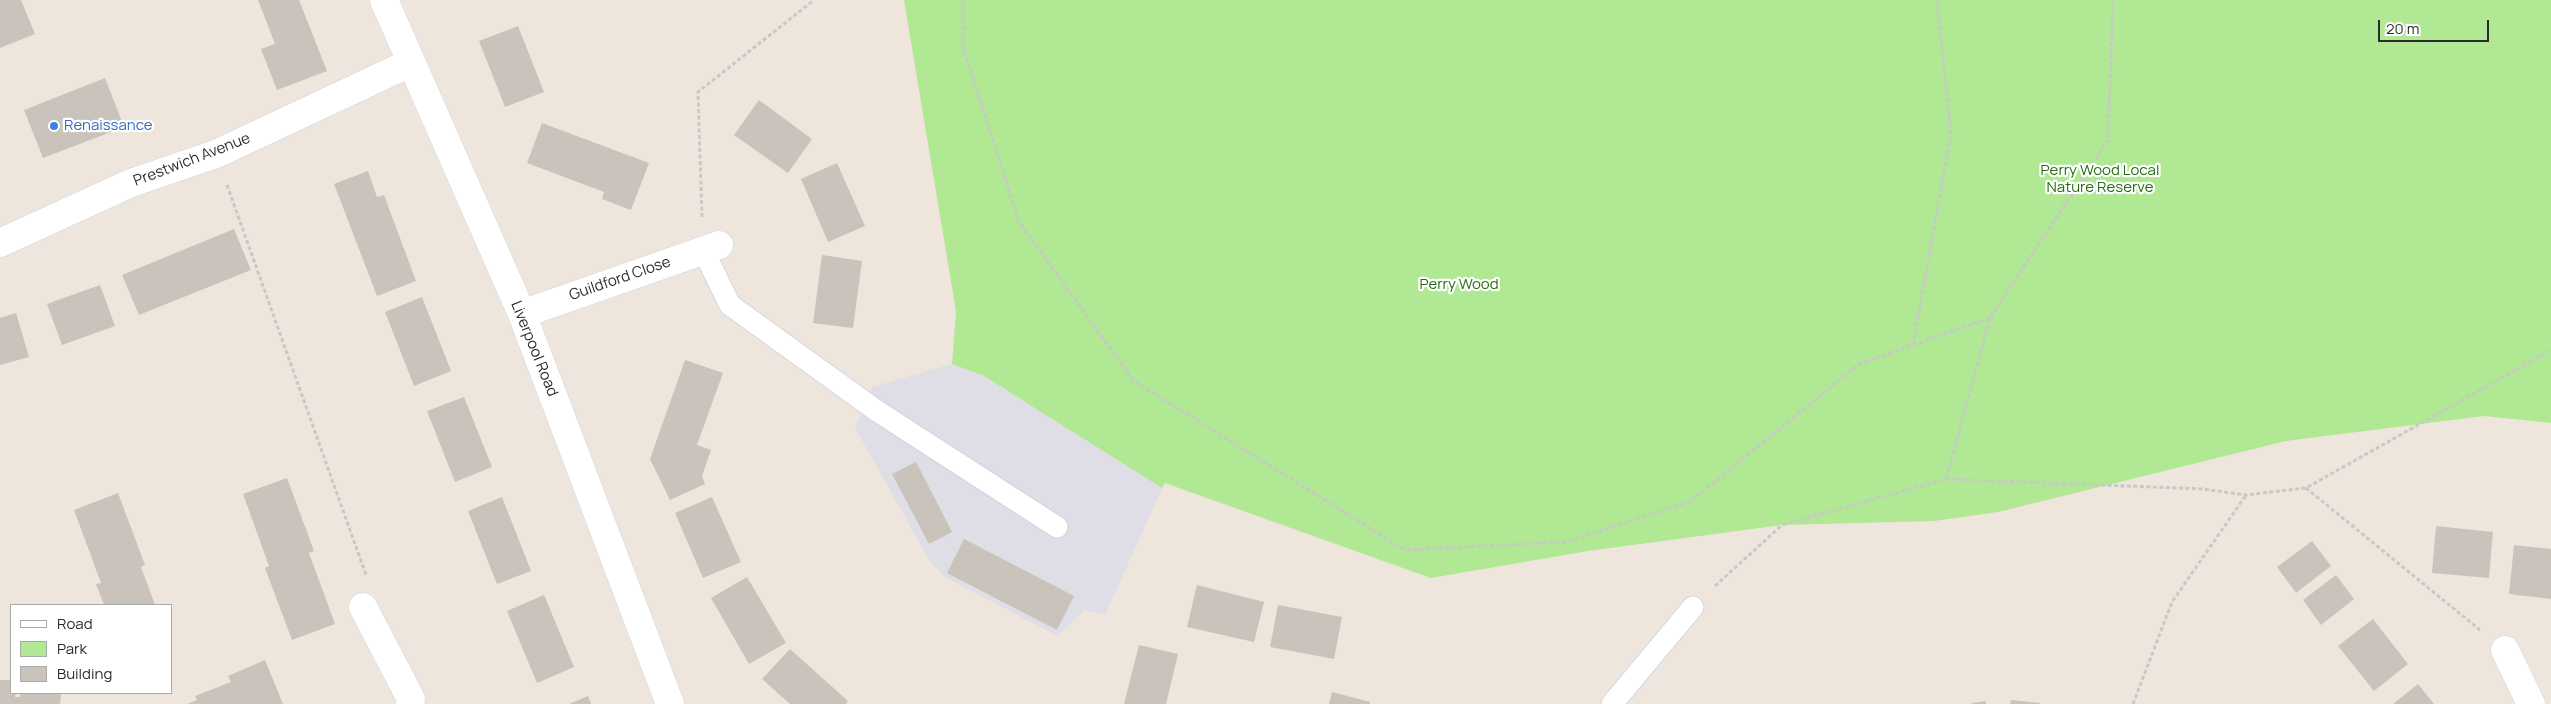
<!DOCTYPE html>
<html>
<head>
<meta charset="utf-8">
<style>
	body { margin:0 }
	#map { position:relative; width:2551px; height:704px; overflow:hidden; background:#eee6dc; font-family:Manrope,sans-serif }
	canvas { display:block }
	.legend { position:absolute; left:10px; top:604px; width:162px; height:90px; box-sizing:border-box; background:#fff; border:1px solid #aaa; margin:0; padding:6px 9px; list-style:none; font-size:15px; color:#2b2b2b }
	.legend li { display:flex; align-items:center; gap:10px; height:25px }
	.legend b { width:25px; border:1px solid #aaa }
	.scale { position:absolute; left:2378px; top:20px; width:111px; height:22px; box-sizing:border-box; border:2px solid #2b2b2b; border-top:0; padding-left:6px; font-size:15px; line-height:18px; white-space:nowrap; color:#2b2b2b; -webkit-text-stroke:4px #fff; paint-order:stroke }
</style>
</head>
<body>
<div id="map">
<canvas width="2551" height="704"></canvas>
<ul class="legend">
<li><b style="height:6px;background:#fff"></b>Road</li>
<li><b style="height:14px;background:#b1e894"></b>Park</li>
<li><b style="height:14px;background:#c9c3bb"></b>Building</li>
</ul>
<div class="scale">20 m</div>
</div>
<script>
const context = document.querySelector('canvas').getContext('2d');
context.lineJoin = 'round';
function fillPath(path, color) { context.fillStyle = color; context.fill(path, 'evenodd'); }
const toPath = rows => new Path2D(rows.map(r => 'M' + r).join(''));
function strokePath(path, color, width, dash) { context.strokeStyle = color; context.lineWidth = width; context.lineCap = dash ? 'butt' : 'round'; context.setLineDash(dash || []); context.stroke(path); }
function write(font, color, halo, rows, align = 'center') {
  context.font = font + ' Manrope,sans-serif'; context.lineWidth = 4.5; context.setLineDash([]); context.textBaseline = 'middle'; context.strokeStyle = halo; context.fillStyle = color; for (const [text, x, y, turn = 0] of rows) {
    context.save(); context.translate(x, y); context.rotate((+turn || 0) * Math.PI / 180); context.textAlign = isNaN(turn) ? turn : align; if (halo) context.strokeText(text, 0, 0); context.fillText(text, 0, 0); context.restore();
  }
}
const industrial = toPath([
	[952,364,984,376,1162,488,1105,615,1084,610,1058,636,945,577,930,561,855,428,872,387]
]);
const green = toPath([
	[904,0,2551,0,2551,423,2484,416,2286,441,1998,512,1934,521,1782,525,1588,551,1431,578,1165,483,1162,488,984,376,952,364,956,311]
]);
const building = toPath([
	[0,0,21,0,35,34,0,48],
	[258,0,299,0,327,71,277,90,261,49,275,44],
	[518,26,544,92,505,107,479,41],
	[105,78,124,127,43,158,24,110],
	[759,100,812,139,788,173,734,135],
	[542,123,649,163,631,210,602,199,604,192,527,163],
	[837,163,865,226,828,242,801,179],
	[368,171,377,197,384,195,416,281,377,296,334,184],
	[234,229,251,270,139,315,122,275],
	[822,255,862,261,853,328,813,323],
	[100,285,115,326,62,345,47,304],
	[422,297,451,371,414,386,385,312],
	[16,313,29,357,0,365,0,318],
	[685,360,723,373,697,445,711,450,702,476,705,484,670,500,650,459],
	[464,397,492,467,455,482,427,411],
	[916,462,952,532,929,544,892,474],
	[287,478,314,551,309,553,335,624,292,640,265,568,269,566,243,494],
	[118,493,145,565,141,567,155,605,104,605,96,584,101,583,74,510],
	[502,497,531,571,497,584,468,511],
	[712,497,741,562,703,578,675,513],
	[2436,526,2493,532,2489,578,2432,573],
	[964,539,1074,596,1057,630,947,573],
	[2312,541,2331,566,2296,593,2277,567],
	[2514,545,2551,549,2551,599,2509,594],
	[2336,575,2354,599,2321,625,2303,600],
	[747,577,786,643,749,664,711,598],
	[1197,585,1264,602,1254,642,1187,627],
	[544,595,574,667,537,683,507,611],
	[1278,605,1342,617,1334,659,1270,647],
	[2373,619,2408,664,2374,691,2338,646],
	[1139,645,1178,654,1166,704,1124,704],
	[790,649,848,701,846,704,790,704,762,679],
	[265,660,283,704,187,704,197,700,195,696,231,682,228,676],
	[0,680,11,680,11,693,16,693,15,697,20,697,20,693,61,693,60,704,0,704],
	[2418,684,2434,704,2393,704],
	[1332,692,1370,702,1370,704,1329,704],
	[588,696,591,704,569,704],
	[2011,700,2040,703,2040,704,2010,704],
	[1986,701,1986,704,1972,704,1972,703]
]);
const path = toPath([
	[963,0,963,47,1019,222,1134,381,1405,550,1565,542,1690,502,1859,364,1990,318],
	[227,185,366,575],
	[702,217,698,92,814,0],
	[1913,345,1951,134,1937,0],
	[1946,479,1990,318,2108,140,2113,0],
	[2306,488,2480,630],
	[1715,586,1782,525,1946,479,2203,489,2246,495,2306,488,2551,350],
	[2133,704,2172,602,2246,495]
]);
const service = toPath([
	[703,250,730,305,877,411,1057,527],
	[1612,704,1693,607]
]);
const minor = toPath([
	[384,0,522,314,670,704],
	[0,243,131,183,216,154,410,63],
	[522,314,719,245],
	[363,607,411,699,410,704],
	[2505,650,2531,704]
]);
const markers = [
	[54,126,5,"#3f7fe0"]
];
const shopNames = [
	["Renaissance",64,126]
];
const streetNames = [
	["Prestwich Avenue",192,160,-21],
	["Guildford Close",620,279,-19],
	["Liverpool Road",534,349,68]
];
const parkNames = [
	["Perry Wood Local",2100,171],
	["Nature Reserve",2100,188],
	["Perry Wood",1459,285]
];
fillPath(industrial, '#dfdde5');
fillPath(green, '#b1e894');
fillPath(building, '#c9c3bb');
strokePath(service, '#d1d5e4', 23);
strokePath(minor, '#d1d5e4', 29);
strokePath(path, '#c8c8c8', 3, [4, 2.5]);
strokePath(service, '#fff', 21);
strokePath(minor, '#fff', 28);
for (const [x, y, r, color] of markers) { const dot = new Path2D(); dot.arc(x, y, r, 0, 2 * Math.PI); context.fillStyle = color; context.fill(dot); strokePath(dot, '#fff', 2); }
write('15px', '#366cbe', '#fff', shopNames, 'left');
write('15px', '#2b2b2b', '#fff', streetNames);
write('15px', '#286d15', '#fff', parkNames);
</script>
</body>
</html>
